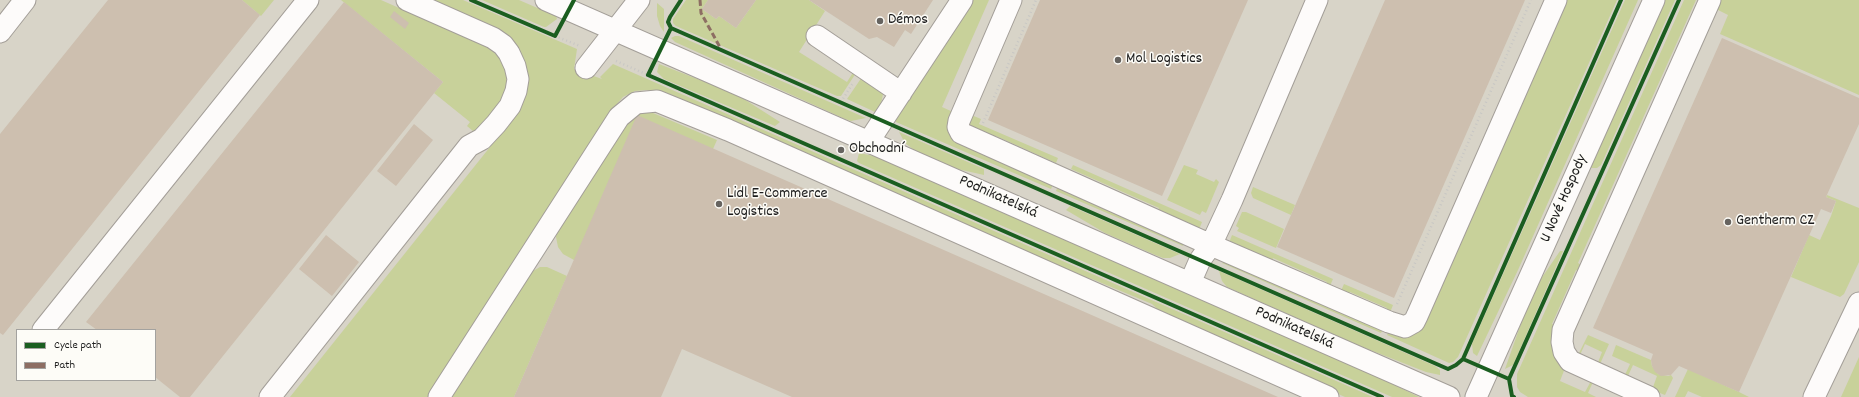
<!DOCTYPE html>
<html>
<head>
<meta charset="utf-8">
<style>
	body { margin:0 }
	#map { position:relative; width:1859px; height:397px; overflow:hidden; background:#efe7dc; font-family:Dekko,sans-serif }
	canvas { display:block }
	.legend { position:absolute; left:16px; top:329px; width:140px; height:52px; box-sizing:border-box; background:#fdfcf7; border:1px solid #a3a29f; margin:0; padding:5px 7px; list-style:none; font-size:12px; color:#1c1c1c }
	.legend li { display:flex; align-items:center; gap:8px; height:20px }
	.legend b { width:20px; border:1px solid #a3a29f }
</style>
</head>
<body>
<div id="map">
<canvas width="1859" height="397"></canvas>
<ul class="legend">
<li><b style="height:5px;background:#1b5e20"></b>Cycle path</li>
<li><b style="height:5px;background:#8d6e63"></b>Path</li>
</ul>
</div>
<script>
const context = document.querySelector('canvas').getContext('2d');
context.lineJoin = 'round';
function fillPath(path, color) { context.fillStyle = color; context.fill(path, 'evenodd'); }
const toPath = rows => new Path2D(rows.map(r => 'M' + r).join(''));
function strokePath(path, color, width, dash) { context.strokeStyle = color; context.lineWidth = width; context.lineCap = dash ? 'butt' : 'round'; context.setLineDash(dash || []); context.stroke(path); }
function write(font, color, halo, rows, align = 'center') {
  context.font = font + ' Dekko,sans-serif'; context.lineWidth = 3; context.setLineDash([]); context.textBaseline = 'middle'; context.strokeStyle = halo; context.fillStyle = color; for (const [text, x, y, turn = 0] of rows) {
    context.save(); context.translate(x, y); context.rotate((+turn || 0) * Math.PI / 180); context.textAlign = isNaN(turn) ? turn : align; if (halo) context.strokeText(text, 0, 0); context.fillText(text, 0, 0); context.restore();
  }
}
const industrial = toPath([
	[0,0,1859,0,1859,397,0,397],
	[17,330,155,330,155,380,17,380]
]);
const green = toPath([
	[242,0,274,0,261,16],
	[341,0,381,0,490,48,496,53,505,67,507,84,502,99,479,129,473,131,467,126,470,122,434,93,443,82],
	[433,0,463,0,577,49,574,69,602,79,600,77,613,64,1373,397,1345,397,1168,319,1152,304,1092,279,1068,274,647,90,635,91,623,97,616,105,428,397,290,397,518,112,525,97,527,75,524,61,513,41,495,27],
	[482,0,519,0,556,16,557,19,546,27,544,27],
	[686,0,708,0,702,9,716,19,719,16,736,28,756,0,809,0,825,11,799,52,847,82,854,71,856,73,841,96,837,96,676,26,673,23,673,19],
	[970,0,989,0,942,107,953,112,948,124,950,133,1054,182,1051,189,896,122,896,120],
	[1564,0,1617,0,1458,357,1453,362,1449,363,1387,335,1390,329,1404,335],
	[1625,0,1638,0,1518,270,1477,356,1473,353,1472,344],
	[1662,0,1675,0,1601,165,1597,168,1591,168,1595,149],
	[1684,0,1696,0,1578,263,1583,266,1580,272,1576,270,1552,324,1557,326,1565,368,1560,381,1585,392,1591,381,1593,382,1588,393,1596,397,1528,397,1520,392,1517,387,1517,374],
	[1720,0,1859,0,1859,95,1720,34,1728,15,1716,9],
	[657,3,664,9,664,32,660,26,657,16],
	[675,36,679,36,866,118,851,121,845,119,675,42,671,38],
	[659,64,736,94,780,122,775,126,664,79,657,72],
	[862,77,882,90,883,94,881,104,875,112,847,99],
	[643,111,653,113,717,140,713,149,574,260,563,254,558,247,556,237,557,228,627,119],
	[969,114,981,119,979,124,1058,158,1056,163,996,136,994,141,969,129],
	[899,132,984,169,984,175,953,168,914,150,905,143],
	[859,153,879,157,1372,374,1419,397,1392,397,859,163,857,161],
	[1073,165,1202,222,1200,227,1198,229,1157,213,1159,208,1071,169],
	[1184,165,1198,170,1196,174,1214,182,1216,179,1219,182,1206,213,1202,211,1200,215,1167,200],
	[1059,184,1182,242,1183,246,1056,191],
	[1253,187,1295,205,1291,215,1253,198,1251,193],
	[1827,195,1859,208,1859,262,1844,294,1840,297,1791,277,1809,235,1820,240,1831,216,1836,201,1826,197],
	[1070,206,1180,254,1170,258,1163,258,1153,254,1105,233,1066,210],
	[1242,212,1246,212,1284,229,1276,248,1237,231,1239,228,1236,226],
	[1232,235,1333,279,1329,288,1325,287,1327,282,1273,258,1271,263,1229,243],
	[1560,251,1563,251,1513,365,1505,369,1532,292],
	[1225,261,1384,327,1381,333,1222,263],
	[540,267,547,267,567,276,514,397,448,397,528,274],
	[1219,271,1435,366,1440,370,1440,375,1426,372,1360,346,1227,287,1222,281],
	[1344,284,1393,305,1389,315,1385,313,1387,308,1350,292,1348,297,1340,293],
	[1588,335,1609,344,1600,364,1597,365,1602,352,1585,344,1579,357,1578,355],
	[1616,345,1651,360,1652,366,1658,374,1668,376,1671,375,1673,378,1665,395,1652,390,1657,376,1633,365,1627,378,1624,377,1630,364,1612,356],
	[1859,357,1859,397,1841,397],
	[1688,369,1739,392,1749,397,1702,397,1688,391,1685,397,1675,397]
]);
const building = toPath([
	[108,0,242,0,260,15,3,335,0,333,0,134],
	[708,0,756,0,736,28,719,16,716,19,702,9],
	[809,0,933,0,911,34,905,30,894,47,877,37,869,39],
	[1040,0,1248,0,1162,196,988,120],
	[1385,0,1525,0,1394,298,1277,247],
	[344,2,443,82,190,397,180,397,155,377,155,330,97,330,86,322],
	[394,11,409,23,405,29,390,17],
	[1722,38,1859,98,1859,124,1826,197,1836,201,1831,213,1821,209,1739,392,1679,366,1671,375,1661,376,1655,372,1652,366,1651,360,1653,354,1593,328],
	[637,115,1278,397,792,397,682,349,661,397,514,397],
	[414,124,433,140,396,186,377,171],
	[326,235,359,262,332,296,299,269]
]);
const path = toPath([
	[555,36,580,46],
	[616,61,648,75],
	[841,102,853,83],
	[983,123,1036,0],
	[1397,304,1531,0]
]);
const minor = toPath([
	[546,0,1449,397],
	[1011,0,959,121,958,127,961,133,1211,245,1389,322,1405,327,1414,322,1417,316,1556,0],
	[0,32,25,0],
	[817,36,901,93],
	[586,68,639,0],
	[869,141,962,0],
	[1190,283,1200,260,1211,245,1232,200,1317,0],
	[43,330,308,0],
	[270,397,469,146,482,139,496,124,510,106,516,91,518,79,515,66,509,53,503,45,493,38,407,0],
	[439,397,619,117,636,103,657,101,728,130,1328,397],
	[1476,397,1654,0],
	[1649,397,1570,361,1564,352,1562,342,1563,330,1710,0],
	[1814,397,1859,303]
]);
const quiet = toPath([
	[700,0,701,13,721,49]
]);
const cycleway = toPath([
	[471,0,555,36,574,0],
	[681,0,670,17,668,22,671,28,1448,369,1456,365,1463,359,1621,0],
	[671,28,648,75,1382,397],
	[1463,359,1509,379],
	[1514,397,1512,396,1509,379,1679,0]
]);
const markers = [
	[880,21,4,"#66635f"],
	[1118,60,4,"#66635f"],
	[841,150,4,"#66635f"],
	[719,204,4,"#66635f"],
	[1728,222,4,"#66635f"]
];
const poiNames = [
	["Démos",888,21],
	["Mol Logistics",1126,60],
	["Obchodní",849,150],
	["Lidl E-Commerce",727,195],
	["Logistics",727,213],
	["Gentherm CZ",1736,222]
];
const streetNames = [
	["Podnikatelská",998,198,24],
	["U Nové Hospody",1565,199,-66],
	["Podnikatelská",1294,329,24]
];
fillPath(industrial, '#d8d4c8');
fillPath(green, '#c8d19a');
fillPath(building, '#cdbfaf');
strokePath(minor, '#a39e98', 23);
strokePath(path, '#c8c7c4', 2.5, [1, 3]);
strokePath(minor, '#fdfbfa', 21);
strokePath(quiet, '#8d6e63', 3, [6, 3]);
strokePath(cycleway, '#1b5e20', 4);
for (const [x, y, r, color] of markers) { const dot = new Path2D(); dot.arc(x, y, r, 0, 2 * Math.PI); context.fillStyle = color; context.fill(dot); strokePath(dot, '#fdfcf7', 1.5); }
write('16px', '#1c1c1c', '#fdfcf7', poiNames, 'left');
write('16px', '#1c1c1c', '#fdfcf7', streetNames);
</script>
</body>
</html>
